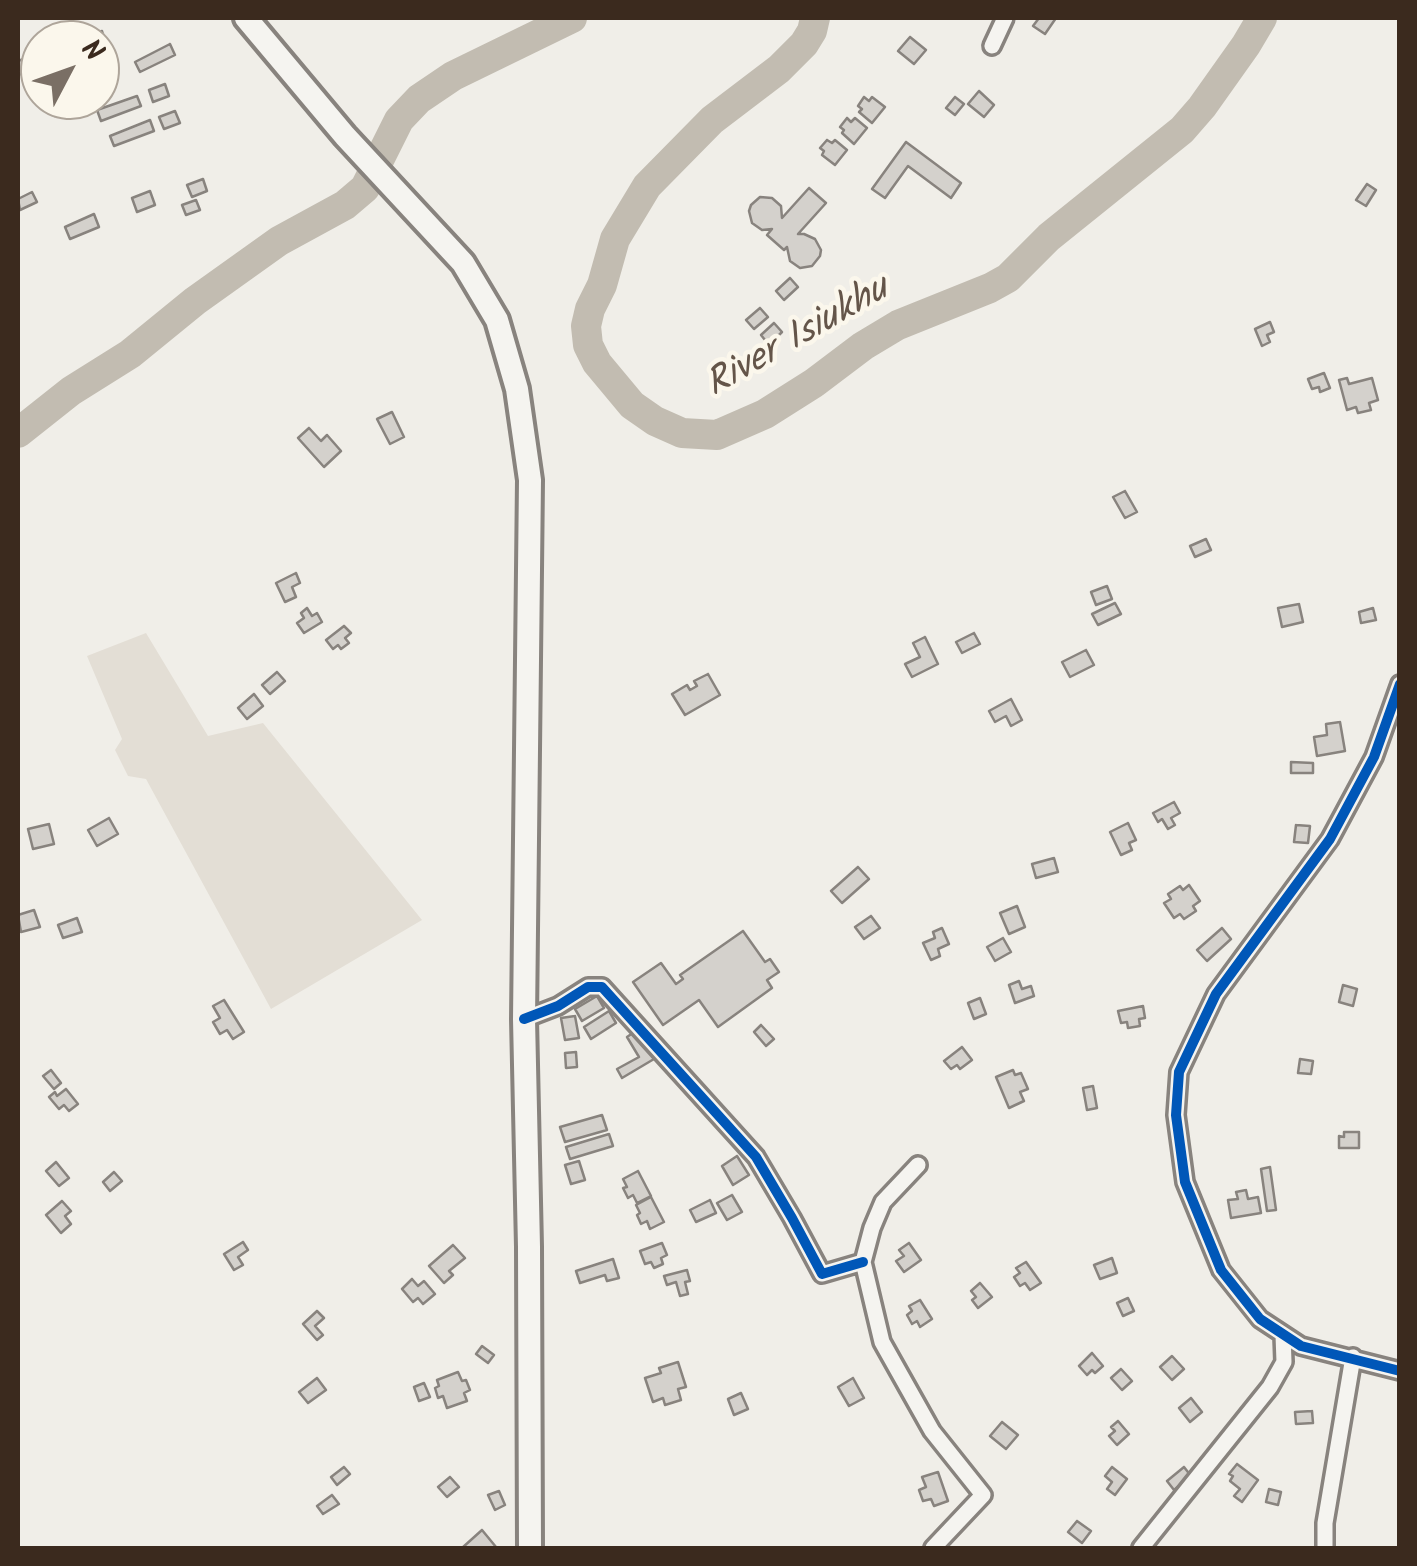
<!DOCTYPE html>
<html>
<head>
<meta charset="utf-8">
<style>
	body { margin:0 }
	#map { position:relative; width:1417px; height:1566px; overflow:hidden; background:#f0eee8; font-family:Kalam,sans-serif }
	canvas { display:block }
	.frame { position:absolute; inset:0; border:20px solid #3b2a1e; pointer-events:none }
	.north { position:absolute; left:20px; top:20px; width:100px; height:100px; box-sizing:border-box; background:#fbf7ec; border:2px solid #aea59a; border-radius:50%; rotate:49deg; font-size:28px; font-weight:700; line-height:40px; text-align:center; color:#3b2a1e }
	.north::after { content:''; display:block; margin:auto; width:35px; height:45px; background:#7a6f65; clip-path:polygon(50% 0,100% 100%,50% 72%,0 100%) }
</style>
</head>
<body>
<div id="map">
<canvas width="1417" height="1566"></canvas>
<div class="frame"></div>
<div class="north">N</div>
</div>
<script>
const context = document.querySelector('canvas').getContext('2d');
context.lineJoin = 'round';
function fillPath(path, color) { context.fillStyle = color; context.fill(path, 'evenodd'); }
const toPath = rows => new Path2D(rows.map(r => 'M' + r).join(''));
function strokePath(path, color, width, dash) { context.strokeStyle = color; context.lineWidth = width; context.lineCap = dash ? 'butt' : 'round'; context.setLineDash(dash || []); context.stroke(path); }
function write(font, color, halo, rows, align = 'center') {
  context.font = font + ' Kalam,sans-serif'; context.lineWidth = 9; context.setLineDash([]); context.textBaseline = 'middle'; context.strokeStyle = halo; context.fillStyle = color; for (const [text, x, y, turn = 0] of rows) {
    context.save(); context.translate(x, y); context.rotate((+turn || 0) * Math.PI / 180); context.textAlign = isNaN(turn) ? turn : align; if (halo) context.strokeText(text, 0, 0); context.fillText(text, 0, 0); context.restore();
  }
}
const built = toPath([
	[146,633,208,736,263,723,422,920,271,1009,146,779,128,776,115,750,122,739,87,656]
]);
const river = toPath([
	[815,18,812,31,804,44,779,69,712,120,647,186,615,239,602,285,590,309,586,326,588,345,597,363,632,405,655,421,682,433,717,435,765,414,814,383,863,346,898,325,990,288,1008,278,1049,237,1182,130,1202,107,1246,45,1262,18],
	[18,433,71,391,130,354,195,301,279,241,345,205,365,188,399,120,419,99,453,76,572,18]
]);
const building = toPath([
	[1039,18,1056,18,1045,34,1033,26,1039,18],
	[102,31,108,51,100,53,100,40,74,40,102,31],
	[910,37,926,50,914,64,898,51,910,37],
	[170,44,175,55,140,72,135,62,170,44],
	[40,53,40,67,18,75,18,61,40,53],
	[165,84,169,96,153,102,149,90,165,84],
	[979,91,994,105,984,117,968,104,979,91],
	[137,96,141,106,101,121,97,110,137,96],
	[864,97,869,101,872,97,885,107,872,123,859,112,862,109,858,106,864,97],
	[955,97,964,104,955,115,946,108,955,97],
	[49,100,64,100,68,111,55,116,49,100],
	[175,111,180,123,164,129,159,117,175,111],
	[847,118,851,122,855,118,867,128,854,144,842,133,844,130,840,127,847,118],
	[150,120,154,131,114,146,110,136,150,120],
	[827,140,832,143,835,140,847,150,835,165,822,155,824,151,820,148,827,140],
	[906,142,961,183,951,198,908,166,885,198,872,189,906,142],
	[203,179,207,191,192,197,187,185,203,179],
	[1367,184,1376,190,1366,206,1356,200,1367,184],
	[809,188,826,203,798,234,804,234,815,239,821,250,820,256,812,266,800,268,790,261,787,247,784,250,767,235,772,229,762,230,752,223,749,211,751,205,760,197,772,198,781,206,782,218,809,188],
	[150,191,155,205,137,212,132,198,150,191],
	[32,192,37,202,20,210,18,199,32,192],
	[196,200,200,210,186,215,182,205,196,200],
	[94,214,99,227,70,239,65,227,94,214],
	[790,278,798,287,784,300,776,291,790,278],
	[760,308,768,317,754,329,746,320,760,308],
	[1270,322,1274,332,1267,335,1270,342,1262,346,1255,329,1270,322],
	[774,323,782,332,769,345,761,335,774,323],
	[1324,373,1330,388,1320,392,1319,387,1312,389,1308,379,1324,373],
	[1347,378,1349,384,1372,378,1378,400,1369,403,1371,410,1358,413,1356,407,1347,410,1339,380,1347,378],
	[392,412,404,437,390,444,377,419,392,412],
	[309,428,321,441,327,435,341,451,324,467,298,438,309,428],
	[1125,491,1137,512,1125,518,1113,497,1125,491],
	[1206,539,1211,550,1195,557,1190,546,1206,539],
	[296,573,300,583,292,587,296,597,285,602,276,583,296,573],
	[1107,586,1112,599,1096,605,1091,592,1107,586],
	[1115,603,1121,614,1098,625,1092,614,1115,603],
	[1299,604,1303,622,1282,627,1278,608,1299,604],
	[307,608,312,616,317,613,322,622,304,633,297,623,304,618,301,613,307,608],
	[1373,608,1376,620,1361,623,1359,612,1373,608],
	[344,626,351,633,345,638,349,643,341,649,338,645,333,649,326,640,344,626],
	[974,633,980,644,962,653,956,642,974,633],
	[925,637,938,664,912,677,905,664,920,657,913,643,925,637],
	[1086,650,1094,665,1070,677,1062,662,1086,650],
	[277,672,285,681,270,694,262,685,277,672],
	[708,674,720,695,685,715,672,694,687,685,690,690,697,686,694,681,708,674],
	[254,694,263,706,247,719,238,708,254,694],
	[1011,699,1022,720,1011,726,1006,716,995,722,989,711,1011,699],
	[1340,722,1345,751,1317,756,1314,737,1327,735,1326,724,1340,722],
	[1291,762,1313,763,1313,773,1291,773,1291,762],
	[1174,802,1180,813,1171,818,1175,825,1168,829,1162,819,1158,822,1153,813,1174,802],
	[109,818,118,834,97,846,88,830,109,818],
	[1128,823,1136,840,1129,843,1132,850,1121,855,1110,832,1128,823],
	[49,824,54,844,33,849,28,829,49,824],
	[1296,825,1310,826,1308,843,1294,842,1296,825],
	[1054,858,1058,872,1036,878,1032,864,1054,858],
	[858,867,869,879,842,903,831,891,858,867],
	[1189,885,1200,901,1193,906,1196,911,1184,919,1180,914,1174,918,1164,903,1171,899,1168,894,1180,886,1183,890,1189,885],
	[1017,906,1025,927,1009,934,1000,913,1017,906],
	[34,910,40,927,21,932,18,915,34,910],
	[871,916,880,928,864,939,855,927,871,916],
	[77,918,82,932,63,938,58,925,77,918],
	[942,928,949,944,938,949,940,956,931,960,923,943,935,938,933,932,942,928],
	[1222,928,1231,939,1207,961,1197,950,1222,928],
	[743,931,765,962,770,959,779,972,767,980,772,988,718,1027,699,1000,663,1025,633,982,661,963,676,984,683,979,680,975,743,931],
	[1003,938,1011,952,995,961,987,947,1003,938],
	[1019,981,1022,989,1031,986,1034,996,1015,1003,1009,985,1019,981],
	[1343,985,1357,989,1353,1006,1339,1002,1343,985],
	[597,996,604,1008,582,1021,575,1009,597,996],
	[980,998,986,1014,974,1019,968,1003,980,998],
	[224,1000,244,1032,233,1039,227,1030,220,1034,213,1022,220,1018,213,1006,224,1000],
	[1143,1006,1145,1018,1139,1019,1140,1026,1128,1028,1127,1022,1121,1023,1118,1011,1143,1006],
	[609,1011,616,1023,591,1039,584,1027,609,1011],
	[575,1016,579,1038,565,1040,561,1018,575,1016],
	[761,1025,774,1039,766,1046,754,1032,761,1025],
	[637,1030,654,1059,622,1078,617,1069,639,1057,627,1037,637,1030],
	[962,1047,972,1060,960,1069,957,1065,951,1069,944,1061,962,1047],
	[576,1052,577,1067,566,1068,565,1053,576,1052],
	[1300,1059,1313,1061,1311,1074,1298,1073,1300,1059],
	[51,1070,61,1083,54,1089,43,1076,51,1070],
	[1013,1070,1015,1075,1021,1073,1028,1089,1020,1092,1024,1101,1009,1108,996,1077,1013,1070],
	[1093,1086,1097,1108,1087,1110,1083,1088,1093,1086],
	[66,1089,78,1104,69,1111,64,1105,59,1109,49,1097,55,1092,57,1096,66,1089],
	[602,1115,607,1130,565,1142,560,1127,602,1115],
	[1344,1132,1359,1132,1359,1148,1339,1148,1339,1136,1344,1137,1344,1132],
	[609,1134,613,1146,570,1159,566,1147,609,1134],
	[737,1156,749,1175,733,1185,722,1166,737,1156],
	[579,1161,585,1180,571,1184,565,1165,579,1161],
	[56,1162,69,1178,59,1186,46,1171,56,1162],
	[1270,1167,1276,1210,1267,1211,1261,1169,1270,1167],
	[638,1171,651,1196,637,1203,633,1195,628,1198,623,1188,627,1187,623,1179,638,1171],
	[114,1172,122,1181,110,1191,103,1182,114,1172],
	[1246,1190,1248,1199,1258,1197,1261,1213,1231,1218,1228,1200,1238,1199,1236,1192,1246,1190],
	[732,1195,742,1212,727,1220,717,1203,732,1195],
	[651,1197,664,1222,650,1229,647,1221,641,1224,637,1215,640,1213,636,1205,651,1197],
	[710,1200,716,1213,696,1222,690,1210,710,1200],
	[62,1201,71,1211,65,1216,71,1224,61,1233,46,1215,62,1201],
	[243,1242,248,1250,238,1257,243,1265,234,1270,224,1254,243,1242],
	[662,1243,667,1255,661,1258,663,1264,654,1268,651,1262,645,1264,640,1251,662,1243],
	[909,1243,921,1260,904,1272,896,1261,904,1256,899,1250,909,1243],
	[453,1245,465,1258,449,1271,453,1275,444,1283,429,1266,453,1245],
	[1112,1258,1117,1273,1100,1279,1094,1265,1112,1258],
	[613,1259,619,1278,607,1281,605,1275,580,1283,576,1271,613,1259],
	[1026,1262,1041,1283,1030,1290,1025,1283,1020,1286,1014,1277,1020,1273,1016,1268,1026,1262],
	[687,1270,690,1281,685,1282,688,1294,680,1296,676,1282,667,1285,664,1276,687,1270],
	[412,1279,418,1286,424,1281,435,1294,423,1304,418,1298,413,1302,402,1289,412,1279],
	[980,1283,992,1297,978,1308,972,1300,976,1297,971,1291,980,1283],
	[1128,1298,1134,1311,1123,1316,1117,1303,1128,1298],
	[920,1300,932,1319,920,1327,917,1321,912,1324,907,1315,912,1311,909,1306,920,1300],
	[317,1311,324,1318,315,1326,323,1335,317,1340,303,1324,317,1311],
	[482,1346,494,1355,488,1363,476,1354,482,1346],
	[1092,1353,1103,1366,1095,1373,1092,1370,1087,1375,1079,1366,1092,1353],
	[1172,1356,1184,1369,1172,1380,1160,1367,1172,1356],
	[678,1362,686,1387,678,1389,681,1400,665,1405,663,1398,653,1402,645,1378,661,1373,659,1368,678,1362],
	[1121,1369,1132,1381,1122,1390,1111,1378,1121,1369],
	[458,1372,462,1381,466,1380,470,1390,464,1393,467,1401,447,1408,443,1396,438,1398,435,1388,439,1386,437,1380,458,1372],
	[317,1378,326,1390,308,1403,299,1392,317,1378],
	[853,1378,864,1398,849,1406,838,1387,853,1378],
	[424,1383,430,1397,419,1401,414,1387,424,1383],
	[741,1393,748,1409,734,1415,728,1399,741,1393],
	[1191,1398,1202,1412,1190,1422,1179,1408,1191,1398],
	[1312,1411,1313,1423,1296,1424,1295,1412,1312,1411],
	[1118,1421,1129,1434,1117,1445,1109,1436,1115,1431,1111,1427,1118,1421],
	[1002,1422,1018,1435,1006,1449,990,1436,1002,1422],
	[1237,1464,1258,1480,1242,1502,1234,1496,1240,1489,1230,1481,1233,1476,1229,1474,1237,1464],
	[344,1467,350,1474,337,1485,331,1477,344,1467],
	[1112,1467,1127,1479,1115,1495,1107,1489,1112,1482,1105,1476,1112,1467],
	[1184,1467,1191,1476,1174,1490,1167,1481,1184,1467],
	[938,1472,948,1501,934,1506,931,1499,923,1501,919,1490,926,1487,922,1477,938,1472],
	[450,1477,459,1487,447,1497,438,1487,450,1477],
	[1269,1489,1281,1492,1278,1505,1266,1502,1269,1489],
	[499,1491,505,1505,495,1510,488,1495,499,1491],
	[332,1495,339,1504,323,1514,317,1506,332,1495],
	[1077,1521,1091,1531,1082,1543,1068,1532,1077,1521],
	[482,1530,496,1547,462,1548,482,1530]
]);
const street = toPath([
	[992,46,1005,18],
	[1400,684,1374,757,1330,839,1216,994,1179,1072,1176,1115,1185,1182,1221,1270,1260,1319,1301,1346,1400,1371],
	[524,1019,558,1006,588,987,602,987,756,1157,792,1218,822,1274,863,1262],
	[918,1165,883,1202,872,1228,863,1262,882,1342,932,1431,983,1495,933,1548],
	[1141,1548,1270,1387,1284,1362,1283,1335],
	[1325,1548,1325,1523,1353,1357]
]);
const secondary = toPath([
	[246,18,345,136,463,263,497,320,517,389,530,480,524,1019,529,1247,530,1548]
]);
const cycleway = toPath([
	[1400,684,1374,757,1330,839,1216,994,1179,1072,1176,1115,1185,1182,1221,1270,1260,1319,1301,1346,1400,1371],
	[524,1019,558,1006,588,987,602,987,756,1157,792,1218,822,1274,863,1262]
]);
const waterNames = [
	["River Isiukhu",799,340,-30]
];
fillPath(built, '#e3ded5');
strokePath(river, '#c2bcb1', 30);
fillPath(building, '#d4d1cc');
strokePath(building, '#88837e', 2.5);
strokePath(street, '#88837e', 22);
strokePath(secondary, '#88837e', 30);
strokePath(street, '#f5f4f0', 15);
strokePath(secondary, '#f5f4f0', 22);
strokePath(cycleway, '#0057b8', 10);
write('italic 38px', '#645549', '#fbf7ec', waterNames);
</script>
</body>
</html>
